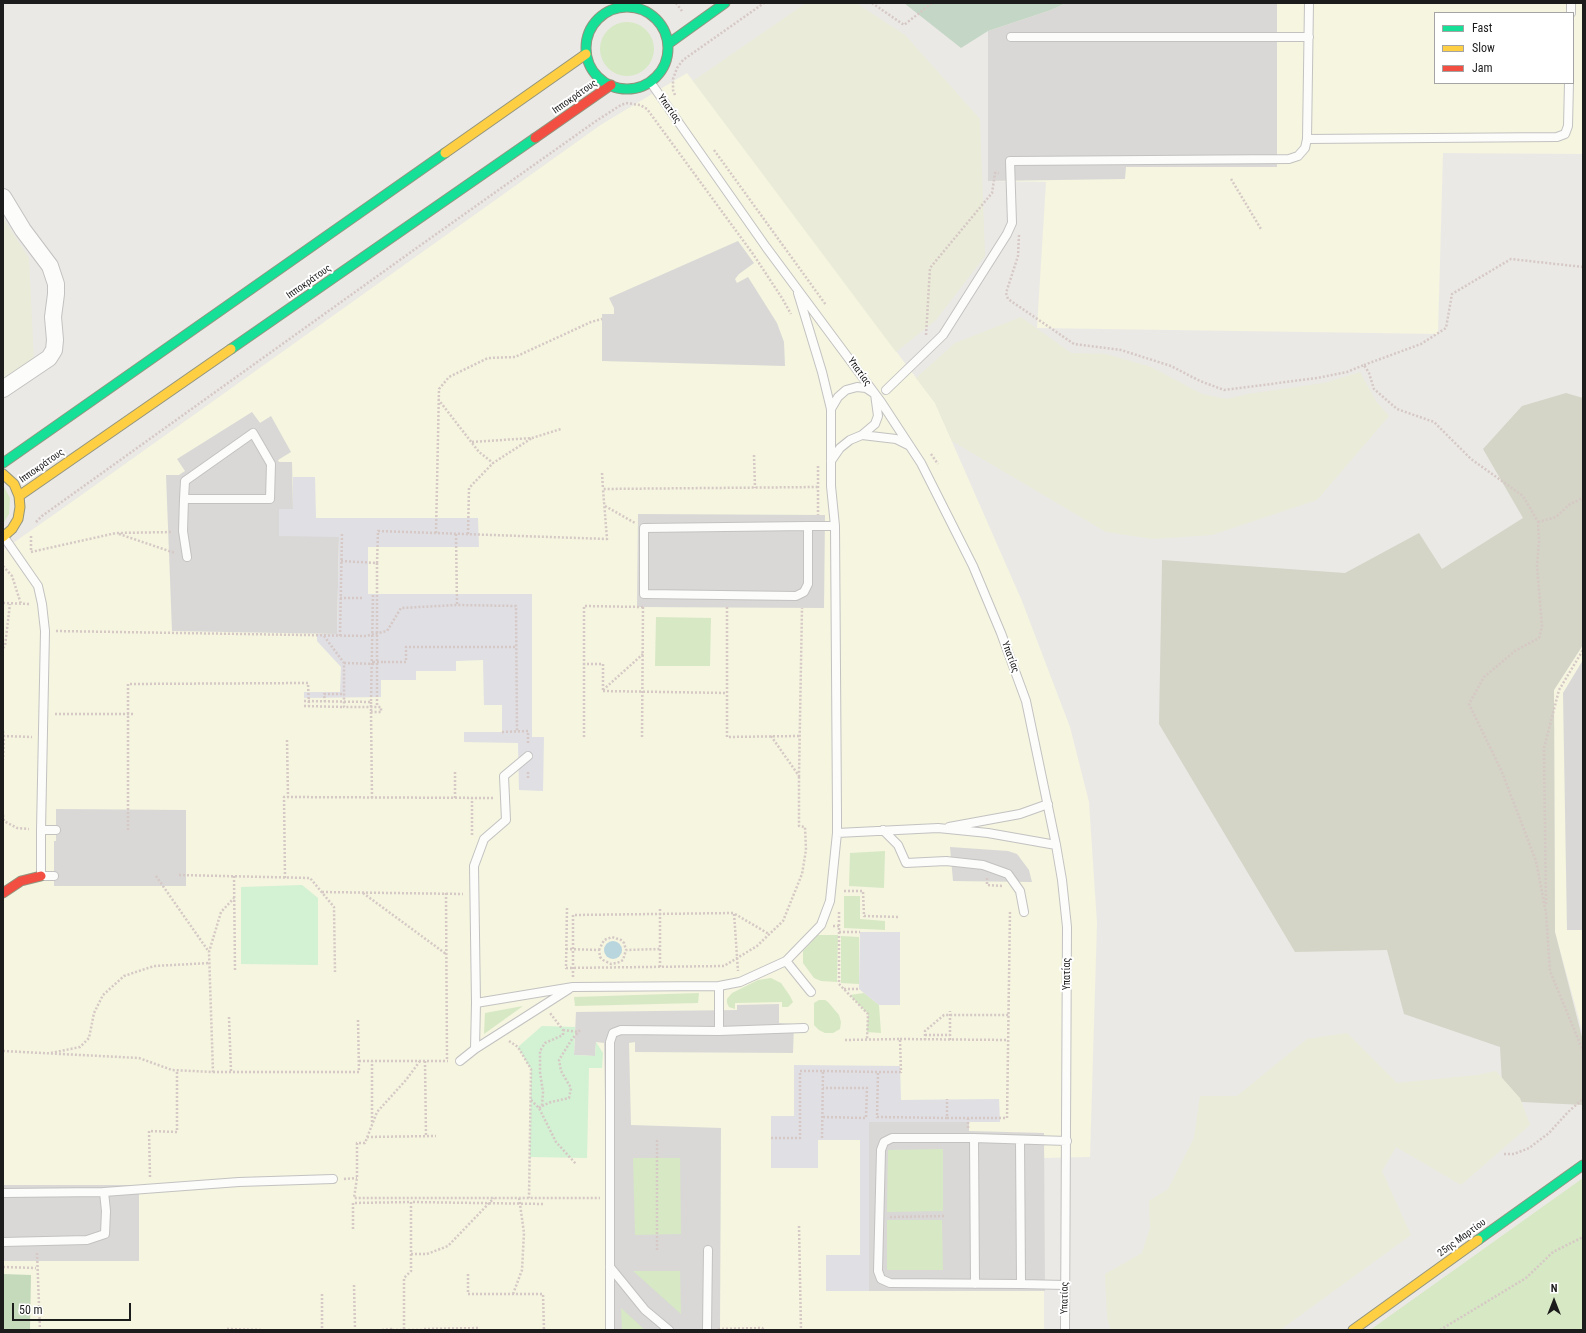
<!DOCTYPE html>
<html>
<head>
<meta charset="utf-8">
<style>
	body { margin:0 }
	#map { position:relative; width:1586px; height:1333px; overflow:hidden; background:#ebe9e5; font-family:"Roboto Condensed",sans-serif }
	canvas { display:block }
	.frame { position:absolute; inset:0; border:4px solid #1c1c1c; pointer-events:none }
	.legend { position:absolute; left:1434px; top:12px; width:140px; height:72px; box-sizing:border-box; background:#fff; border:1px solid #a4a4a4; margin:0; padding:5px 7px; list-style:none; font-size:12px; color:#1c1c1c }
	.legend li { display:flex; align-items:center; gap:8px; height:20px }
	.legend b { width:20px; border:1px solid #a4a4a4 }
	.north { position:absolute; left:1534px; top:1281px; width:40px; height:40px; -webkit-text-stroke:3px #fff; paint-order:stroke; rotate:0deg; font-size:11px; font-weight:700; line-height:16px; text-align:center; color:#1c1c1c }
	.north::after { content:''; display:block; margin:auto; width:14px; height:18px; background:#1c1c1c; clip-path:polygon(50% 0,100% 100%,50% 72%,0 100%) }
	.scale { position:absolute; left:12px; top:1303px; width:119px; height:18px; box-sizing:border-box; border:2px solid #1c1c1c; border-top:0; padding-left:5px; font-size:12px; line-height:14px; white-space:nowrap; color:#1c1c1c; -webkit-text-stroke:3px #fff; paint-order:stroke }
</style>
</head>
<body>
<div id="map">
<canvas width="1586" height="1333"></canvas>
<div class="frame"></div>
<ul class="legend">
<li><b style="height:5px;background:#16e098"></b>Fast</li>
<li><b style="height:5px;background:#ffcf43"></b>Slow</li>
<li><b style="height:5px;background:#f24e42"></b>Jam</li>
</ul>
<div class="north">N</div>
<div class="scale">50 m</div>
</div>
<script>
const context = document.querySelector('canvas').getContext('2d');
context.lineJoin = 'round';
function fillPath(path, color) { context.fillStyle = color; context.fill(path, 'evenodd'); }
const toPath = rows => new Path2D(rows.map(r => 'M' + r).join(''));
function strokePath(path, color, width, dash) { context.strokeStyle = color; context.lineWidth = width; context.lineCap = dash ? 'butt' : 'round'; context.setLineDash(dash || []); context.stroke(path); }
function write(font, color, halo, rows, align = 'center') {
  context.font = font + ' "Roboto Condensed",sans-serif'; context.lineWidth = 4; context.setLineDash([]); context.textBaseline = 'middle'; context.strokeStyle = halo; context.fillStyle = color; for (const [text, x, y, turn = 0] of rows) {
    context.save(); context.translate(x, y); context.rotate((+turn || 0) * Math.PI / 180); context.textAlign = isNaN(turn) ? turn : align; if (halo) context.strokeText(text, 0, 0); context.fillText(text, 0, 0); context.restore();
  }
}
const education = toPath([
	[1066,3,1583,3,1583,154,1443,153,1438,334,1037,328,1046,182,988,181,988,31,1051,10],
	[1435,13,1573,13,1573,83,1435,83],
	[687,73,935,403,1022,601,1070,727,1089,802,1097,923,1090,1157,1044,1158,1044,1330,3,1330,3,550,59,511,602,124],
	[1583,645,1583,1034,1555,932,1554,690]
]);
const religious = toPath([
	[1066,3,1277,3,1277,167,1126,167,1125,179,988,181,988,31,1051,10],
	[738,241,754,263,739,274,735,279,737,283,748,277,777,323,784,342,785,366,602,361,602,314,614,314,614,308,609,298],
	[252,412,260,423,271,416,291,452,278,460,279,462,292,462,293,509,339,536,337,634,172,631,166,475,179,475,185,471,177,459],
	[638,514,825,515,824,608,637,607],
	[1583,660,1583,930,1567,930,1563,693],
	[56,809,186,810,186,886,54,886,54,841,56,841],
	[950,847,1008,851,1017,854,1029,870,1032,882,953,881],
	[779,1004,779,1023,794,1024,793,1053,635,1052,635,1042,629,1043,631,1125,721,1128,720,1330,608,1330,608,1282,604,1043,596,1042,595,1056,574,1055,576,1012,737,1010,737,1005],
	[869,1122,969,1122,969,1131,1044,1133,1045,1291,869,1291],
	[3,1185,139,1185,139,1261,3,1261]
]);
const construction = toPath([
	[1566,393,1583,398,1583,645,1554,690,1555,932,1583,1041,1583,1105,1503,1101,1500,1047,1404,1014,1387,950,1295,952,1159,724,1162,560,1345,573,1419,533,1442,569,1523,518,1483,449,1522,406]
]);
const farmland = toPath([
	[806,3,856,3,905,35,980,119,985,256,936,320,896,352,693,81],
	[3,218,29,258,34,363,3,381],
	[1021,317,1071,353,1106,354,1151,367,1202,394,1226,399,1248,394,1324,383,1360,372,1376,401,1389,416,1317,500,1212,535,1153,539,1106,532,952,441,935,403,916,378,955,343],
	[1347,1033,1397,1083,1477,1075,1496,1071,1520,1098,1530,1125,1461,1185,1396,1147,1382,1171,1411,1235,1280,1330,1111,1330,1107,1318,1105,1274,1142,1253,1150,1228,1149,1201,1168,1189,1194,1138,1200,1096,1237,1096,1307,1039]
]);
const grass = toPath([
	'600 49a27 27 0 1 1 54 0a27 27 0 1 1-54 0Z',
	[3,485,10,498,9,514,3,524],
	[656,617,711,618,710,666,655,666],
	[885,851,884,888,849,886,850,853],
	[844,896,860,896,860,919,885,921,885,930,844,928],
	[818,935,838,935,837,982,821,981,814,978,803,963,803,951],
	[841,936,859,937,859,984,841,983],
	[771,978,781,983,790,996,793,1002,788,1007,782,1007,782,1002,735,1003,735,1009,729,1007,727,1003,727,999,732,993,758,980],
	[699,993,698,1003,575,1006,574,997],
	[864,993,879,1005,881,1033,867,1032,868,1014,850,995],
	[819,1000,825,1000,828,1002,839,1015,841,1022,840,1029,833,1033,825,1033,819,1030,814,1025,814,1003],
	[523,1006,484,1034,485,1013],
	[943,1149,943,1211,887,1212,888,1150],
	[680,1158,681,1234,635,1235,633,1158],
	[1583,1178,1583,1330,1370,1330],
	[887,1220,942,1220,943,1270,887,1270],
	[633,1271,680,1271,681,1314],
	[621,1308,645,1330,622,1330]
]);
const forest = toPath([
	[3,1274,31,1275,30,1330,3,1330]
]);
const cemetery = toPath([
	[904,3,1066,3,1051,10,988,31,961,48]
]);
const park = toPath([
	[302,885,318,898,318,965,241,964,241,887],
	[542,1026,575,1027,574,1055,595,1056,596,1042,603,1053,602,1068,589,1068,587,1158,530,1157,531,1069,518,1047]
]);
const plaza = toPath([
	[293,477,315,477,316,518,478,518,479,547,368,547,368,594,532,594,532,737,544,737,543,791,519,790,518,743,464,742,464,732,502,732,502,705,484,705,483,660,456,661,456,671,416,671,416,680,381,680,381,697,304,698,304,692,340,692,341,667,317,641,317,634,337,634,339,537,279,536,279,509,293,509],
	[860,932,900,932,900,1005,879,1005,859,989],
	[794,1065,900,1066,901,1100,999,1099,1000,1122,869,1122,869,1291,826,1291,826,1255,860,1255,860,1140,818,1140,818,1168,771,1168,771,1116,794,1116]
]);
const water = toPath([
	'604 950a9 9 0 1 1 18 0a9 9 0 1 1-18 0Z'
]);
const path = toPath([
	[676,3,682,11],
	[872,3,904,25,932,3],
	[675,95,673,90,673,79,677,68,683,60,764,3],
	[714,150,826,305],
	[1231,179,1261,229],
	[1019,235,1018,256,1006,293,1008,299,1074,344,1121,350,1171,366,1200,381,1224,390,1317,378,1347,372,1364,365,1369,373,1374,389,1397,409,1434,422,1471,459,1523,496,1538,522,1539,541,1537,566,1542,627,1539,638,1515,651,1484,677,1469,704,1502,772,1536,861,1546,913,1550,971,1583,1051],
	[926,335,930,268,992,193,995,173,999,173],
	[1364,365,1421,344,1446,328,1452,294,1511,259,1583,267],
	[438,399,479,452,493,463,532,438],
	[472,442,532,438,561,429],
	[931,454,938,464],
	[754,455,755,488],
	[818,466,818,515],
	[602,473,603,489],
	[605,506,635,523],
	[36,522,42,516,418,247,596,121,621,105,626,103,640,105,647,109,753,254,782,298,791,314],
	[1538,522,1556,517,1570,504,1583,498],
	[436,533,439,389,449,377,488,358,515,357,591,322,602,319],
	[119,534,175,553],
	[456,534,457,605],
	[468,534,469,488,493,463],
	[31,536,31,552,116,533,172,532],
	[341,561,377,563,377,707],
	[377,563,378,531,607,539,603,489,818,487],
	[3,566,12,576,21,604],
	[340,598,364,598],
	[3,603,30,604],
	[727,607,727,737,800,736],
	[56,631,366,636,387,631,401,608,457,605,516,606,517,732],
	[324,636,344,663,344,707,381,707,381,712,371,712],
	[340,636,342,534],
	[3,648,5,646,10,604],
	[372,662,373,662],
	[384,662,406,662,406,647,516,647],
	[344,663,377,664],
	[583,664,603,664,603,690],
	[603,690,643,654],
	[603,691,727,693],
	[325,702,324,694,344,694],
	[371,702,371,704],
	[304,706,344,707],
	[371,712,372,798],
	[55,714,134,714],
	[3,731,4,736,3,760],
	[502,732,528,731,528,745],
	[3,736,32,737],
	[771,736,799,776,802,608],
	[584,737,584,606,643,607],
	[642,737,643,607],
	[287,740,288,797],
	[455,772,455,798],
	[528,772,528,779],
	[3,815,4,821,17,828,29,829],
	[128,830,128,684,308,683,309,706],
	[472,835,472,798],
	[179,875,310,878,334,907,335,972],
	[156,876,209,952],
	[234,876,235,970],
	[285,878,284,797,494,798],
	[987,878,987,885,1002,886],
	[844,891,863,891,864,916,900,917],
	[322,892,463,894],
	[363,893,446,954],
	[446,893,447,1061],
	[1546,904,1544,748,1559,690,1583,650],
	[567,908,566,968,724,966,757,946,783,921,802,874,806,850,805,827,799,826,799,776],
	[839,912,839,926],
	[735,914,769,934],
	[833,926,839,926,839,984,868,1014,867,1039],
	[839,932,860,932],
	[566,949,599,950,600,957,603,960,611,964,620,962,623,960,626,950,660,949],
	[599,950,604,940,612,937,621,940,624,943,626,950],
	[660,967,660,909],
	[573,977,573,915,734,913,738,971],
	[844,989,859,989],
	[229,1017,231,1071],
	[563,1030,579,1032],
	[925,1035,950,1035],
	[900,1039,1008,1040],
	[845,1040,900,1039,901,1072,878,1072],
	[925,1040,925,1031,944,1015,1009,1015],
	[950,1040,950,1011],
	[509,1041,518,1047,531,1069,529,1198],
	[3,1051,139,1058,172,1070,213,1072,209,952,221,912,234,898],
	[51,1053,80,1047,89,1038,94,1013,103,995,124,976,154,966,210,963],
	[359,1061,448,1061],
	[420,1061,406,1080,377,1112,365,1143,357,1143,357,1178,354,1198,600,1198],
	[425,1061,426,1136],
	[823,1071,878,1072,877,1117,947,1118,947,1099],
	[213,1072,359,1072,358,1020],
	[531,1100,539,1108,556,1142,576,1164],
	[542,1106,551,1102,569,1098,571,1088,561,1071,559,1060,572,1039,581,1029],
	[539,1108,542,1106,543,1092,540,1072,540,1051,545,1043,563,1035,563,1030,550,1013],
	[823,1117,866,1118,867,1088,823,1088],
	[947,1118,1007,1118,1010,910],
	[372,1122,372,1061],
	[968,1128,968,1118],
	[367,1137,436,1136],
	[771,1138,800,1138,800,1071,823,1071,822,1140],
	[1504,1154,1514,1154,1529,1148,1549,1133,1568,1112,1583,1099],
	[150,1177,149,1131,177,1132,177,1070],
	[344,1179,357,1178],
	[890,1217,945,1216],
	[799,1226,801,1330],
	[657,1250,657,1139],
	[37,1253,40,1330],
	[411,1254,427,1254,448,1246,494,1198],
	[3,1267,36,1268],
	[468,1274,468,1294,543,1294,544,1330],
	[354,1285,355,1330],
	[322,1294,322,1330],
	[513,1294,522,1270,524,1233,519,1197],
	[227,1329,262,1330],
	[404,1329,404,1278,411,1271,411,1208],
	[424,1329,479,1328],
	[718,1329,762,1328,764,1330],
	[382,1330,392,1329],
	[392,1330,424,1330],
	[1440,1330,1526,1278,1553,1252,1583,1237]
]);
const lane = toPath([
	[1309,3,1307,139,1557,137,1565,134,1568,126,1569,83],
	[1571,13,1571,3],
	[1011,37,1309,37],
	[651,83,766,247,881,402,921,463,973,566,1001,633,1026,701,1056,845,1062,880,1067,927,1065,1330],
	[886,390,943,335,1007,234,1012,223,1010,161,1289,159,1298,156,1305,148,1307,139],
	[831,409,838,397,846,390,857,387,866,388,875,394,878,416,875,424,862,435,850,440,840,448,831,461],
	[862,435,896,439,910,446],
	[184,499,270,499,271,464,253,433,185,481,184,499,183,531,187,557],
	[808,526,808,584,804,592,796,596,644,594,644,528,808,526,835,526],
	[4,537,38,586,42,604,45,631,41,830,56,830],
	[949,827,1020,814,1048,804],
	[41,830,41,876,54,876],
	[883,830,898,845,906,863,946,861,983,865,1008,874,1020,891,1024,912],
	[837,833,938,828,988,833,1056,845],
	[786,961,811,992],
	[476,1003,474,866,484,839,506,820,504,776,528,756],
	[719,1031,804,1028],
	[475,1049,569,989],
	[460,1061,475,1049,476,1003,573,987,719,986],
	[974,1138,975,1284],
	[1020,1140,1021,1284,1065,1285],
	[104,1192,239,1182,333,1179],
	[3,1193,104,1192,106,1211,105,1234,87,1240,3,1242],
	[610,1267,645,1310,669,1330],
	[1021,1284,890,1283,881,1279,878,1271,881,1150,884,1142,892,1138,974,1138,1067,1141],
	[610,1330,610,1042,613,1033,621,1030,719,1031,719,986,740,982,786,961,821,925,830,901,837,833,837,814,835,526,831,486,831,409,822,372,798,293],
	[707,1330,708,1250]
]);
const street = toPath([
	[3,197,23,230,50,266,56,284,56,294,53,317,55,340,54,350,49,358,3,389]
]);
const fast = toPath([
	'586 48a41 41 0 1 1 82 0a41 41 0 1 1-82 0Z',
	[668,44,725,3],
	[231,349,535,138],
	[3,463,445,153],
	[1478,1240,1583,1165]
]);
const slow = toPath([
	[445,153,586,54],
	[3,474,14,484,19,496,20,507,18,519,12,529,3,537],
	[19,496,231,349],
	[1353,1330,1478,1240]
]);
const jam = toPath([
	[535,138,611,85],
	[3,893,21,881,41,876]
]);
const pathBridge = toPath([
	[373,662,384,662],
	[304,701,371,702,373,594],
	[371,711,371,704],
	[411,1208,411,1202,545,1204],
	[353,1229,353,1203,411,1202]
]);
const streetNames = [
	["Ιπποκράτους",575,97,-35],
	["Υπατίας",669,109,55],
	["Ιπποκράτους",309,282,-35],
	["Υπατίας",859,372,54],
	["Ιπποκράτους",42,466,-35],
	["Υπατίας",1010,657,70],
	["Υπατίας",1067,974,-90],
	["25ης Μαρτίου",1462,1238,-36],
	["Υπατίας",1065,1298,-89]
];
fillPath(education, '#f5f5e0');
fillPath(religious, '#d9d8d6');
fillPath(construction, '#d4d4c7');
fillPath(farmland, '#eaebd8');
fillPath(grass, '#d7e8c4');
fillPath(forest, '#c5d9bb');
fillPath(cemetery, '#c4d6c5');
fillPath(park, '#d3f1d3');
fillPath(plaza, '#e0dfe4');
fillPath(water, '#b9d5dd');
strokePath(lane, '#c3c2c1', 10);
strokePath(street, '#c3c2c1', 18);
strokePath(fast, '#92947e', 11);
strokePath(slow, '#92947e', 11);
strokePath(jam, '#92947e', 11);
strokePath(path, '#d5c8c5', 2.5, [2, 2]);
strokePath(lane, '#fcfcfb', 8);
strokePath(street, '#fcfcfb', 16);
strokePath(fast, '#16e098', 9);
strokePath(slow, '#ffcf43', 9);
strokePath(jam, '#f24e42', 9);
strokePath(pathBridge, '#d5c8c5', 2.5, [2, 2]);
write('10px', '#1c1c1c', '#fff', streetNames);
</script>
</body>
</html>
